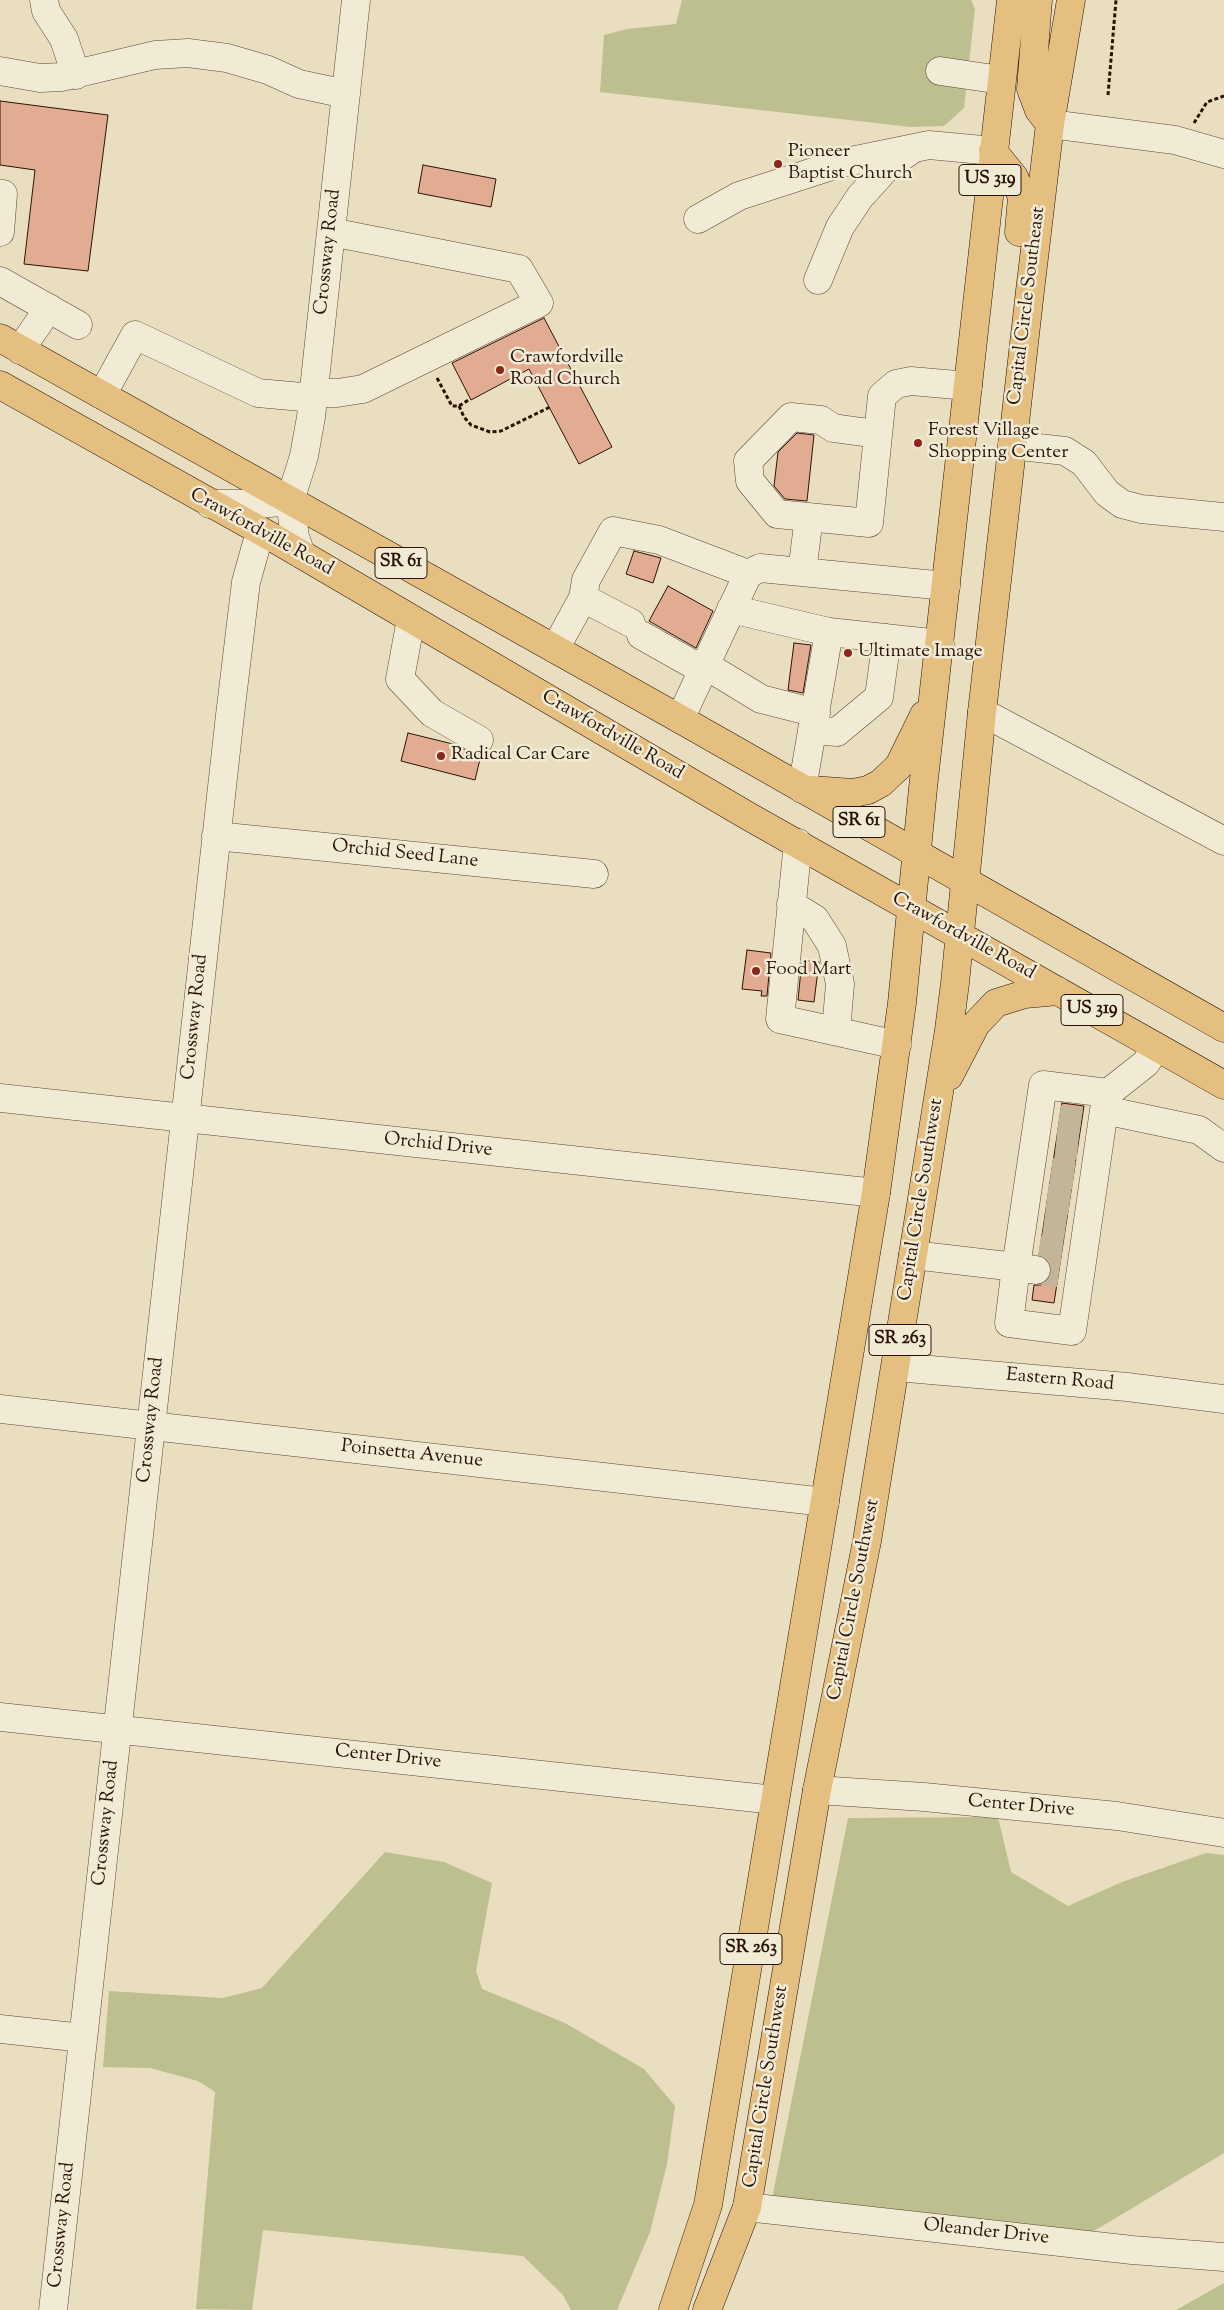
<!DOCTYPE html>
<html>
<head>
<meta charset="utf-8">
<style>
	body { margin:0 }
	canvas { display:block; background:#e9debf }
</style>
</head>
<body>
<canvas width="1224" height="2310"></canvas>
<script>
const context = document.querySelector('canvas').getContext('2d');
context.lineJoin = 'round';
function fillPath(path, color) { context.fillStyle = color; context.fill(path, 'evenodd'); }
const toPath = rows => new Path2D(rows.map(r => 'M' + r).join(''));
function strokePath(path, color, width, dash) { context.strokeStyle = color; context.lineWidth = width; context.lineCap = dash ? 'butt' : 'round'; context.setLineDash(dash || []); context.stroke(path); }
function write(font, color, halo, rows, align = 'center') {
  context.font = font + ' "Sorts Mill Goudy",serif'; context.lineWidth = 5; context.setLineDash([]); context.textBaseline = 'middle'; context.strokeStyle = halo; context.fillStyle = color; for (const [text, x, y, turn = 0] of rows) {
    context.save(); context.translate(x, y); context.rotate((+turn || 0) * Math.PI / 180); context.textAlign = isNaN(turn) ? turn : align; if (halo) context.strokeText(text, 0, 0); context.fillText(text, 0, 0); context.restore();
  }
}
const green = toPath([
	[682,0,971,0,975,9,964,108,944,126,911,127,600,92,604,35,627,29,676,24],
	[998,1817,1011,1872,1068,1906,1122,1882,1206,1853,1224,1855,1224,2153,1089,2234,772,2199,848,1818],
	[385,1852,444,1862,492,1883,476,1971,482,1989,565,2023,644,2069,675,2106,667,2164,650,2232,617,2310,571,2310,563,2295,523,2256,263,2230,252,2310,196,2309,215,2092,198,2081,150,2068,103,2067,109,1991,223,1998,262,1988],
	[1224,2283,1224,2310,1176,2310]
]);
const building = toPath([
	[0,101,108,115,88,271,24,264,35,170,0,165,0,101],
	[423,165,496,179,491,207,418,193,423,165],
	[544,318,612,447,579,464,529,369,471,400,452,363,544,318],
	[797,433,814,435,807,501,785,499,774,486,778,452,797,433],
	[634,551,661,558,653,583,626,574,634,551],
	[668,586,713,611,696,648,649,621,668,586],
	[794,643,811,645,803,693,788,690,794,643],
	[408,733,457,745,471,754,481,755,475,780,401,761,408,733],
	[747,950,771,953,767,996,761,996,762,991,742,989,747,950],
	[802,960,819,962,814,1002,798,1000,802,960],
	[1062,1103,1084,1106,1054,1303,1032,1300,1034,1285,1041,1285,1048,1280,1051,1272,1051,1265,1046,1258,1039,1255,1062,1103]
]);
const minorTunnel = toPath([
	[1059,1119,1081,1122],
	[1056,1144,1078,1146],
	[1051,1172,1074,1175],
	[1047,1198,1070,1201],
	[1044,1222,1066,1225],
	[1039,1250,1062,1253],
	[1036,1270,1059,1273]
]);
const path = toPath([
	[1108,95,1116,0],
	[1194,123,1207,102,1224,96],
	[437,378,452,406,459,406,470,399],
	[459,406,464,417,471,425,490,432,501,431,550,407]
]);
const minor = toPath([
	[44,0,46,11,64,39,76,75],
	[0,71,40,78,62,77,155,55,188,53,227,58,268,70,299,84,346,94],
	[940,71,1001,80],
	[1050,124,1175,140,1224,154],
	[0,194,3,194,0,232],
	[698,219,739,196,841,163,929,145,993,151],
	[818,280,840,227,860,197,888,166,910,151],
	[0,281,78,325],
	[20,350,49,308],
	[313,393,337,393,363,389,539,303,519,269,331,232],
	[102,395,135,335,258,393,313,398],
	[877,434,833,428,821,420,791,417,748,461,750,481,777,514,869,523,882,396,896,384,911,381,968,386],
	[1012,445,1065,451,1084,463,1107,493,1122,504,1141,509,1224,517],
	[210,504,259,504,290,501],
	[301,554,295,537,290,501,304,456,311,417,356,0],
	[802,572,809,517],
	[583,598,631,623],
	[731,609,829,632,940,644],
	[411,619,400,679,432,713,479,740],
	[641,635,703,670],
	[555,649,583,598,586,580,613,531,659,540,748,574],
	[705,665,761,699,816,713],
	[982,712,1224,841],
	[680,719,748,574,760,568,946,586],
	[812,730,837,732,879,697,887,638],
	[802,789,829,632],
	[216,836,594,874],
	[798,843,780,1019,897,1045],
	[791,904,815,919,832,946,840,984,836,1031],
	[1108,1093,1146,1063,1156,1047],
	[0,1098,876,1193],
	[1104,1110,1199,1130,1224,1148],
	[913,1255,1016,1267,1043,1085,1108,1093,1104,1110,1072,1331,1009,1323,1016,1267,1036,1270],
	[896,1367,1127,1387,1224,1399],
	[0,1409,825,1502],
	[0,1717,775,1800],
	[817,1790,924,1797,1117,1816,1224,1833],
	[0,2029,83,2038],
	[747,2207,1132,2250,1224,2257],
	[53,2310,230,715,246,582,260,532]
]);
const major = toPath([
	[1038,0,1031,89,1039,110,1050,124],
	[993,151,1014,177,1022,197,1019,232],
	[0,338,680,719,1224,1028],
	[0,385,277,540,748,816,1224,1085],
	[811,790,853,793,868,790,881,783,899,766,924,715],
	[949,1076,976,1024,996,1003,1025,994,1058,991],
	[673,2310,708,2205,876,1193,902,1003,923,788,1011,0],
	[707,2310,747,2207,817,1790,867,1541,949,1030,955,983,982,712,1030,291,1050,124,1071,0]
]);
const markers = [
	[778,164,5,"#8f2418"],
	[500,370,5,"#8f2418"],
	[918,443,5,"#8f2418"],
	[848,653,5,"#8f2418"],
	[441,756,5,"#8f2418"],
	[756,971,5,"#8f2418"]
];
const shields = [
	[990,180,62],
	[401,563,52],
	[859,822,52],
	[1092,1010,62],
	[900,1340,62],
	[751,1949,62]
];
const shieldNames = [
	["US 319",990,180],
	["SR 61",401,563],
	["SR 61",859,822],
	["US 319",1092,1010],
	["SR 263",900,1340],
	["SR 263",751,1949]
];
const poiNames = [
	["Pioneer",788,153],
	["Baptist Church",788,175],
	["Crawfordville",510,359],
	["Road Church",510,381],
	["Forest Village",928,432],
	["Shopping Center",928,454],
	["Ultimate Image",858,653],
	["Radical Car Care",451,756],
	["Food Mart",766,971]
];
const streetNames = [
	["Crossway Road",329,252,-84],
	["Capital Circle Southeast",1028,306,-83],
	["Crawfordville Road",261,533,29],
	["Crawfordville Road",612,736,30],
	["Orchid Seed Lane",405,855,6],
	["Crawfordville Road",963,937,29],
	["Crossway Road",196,1017,-84],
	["Orchid Drive",438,1146,6],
	["Capital Circle Southwest",922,1200,-81],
	["Eastern Road",1060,1381,5],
	["Crossway Road",152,1420,-84],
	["Poinsetta Avenue",412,1455,6],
	["Capital Circle Southwest",855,1600,-79],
	["Center Drive",388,1758,6],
	["Center Drive",1021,1807,5],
	["Crossway Road",107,1823,-84],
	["Capital Circle Southwest",767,2087,-81],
	["Crossway Road",63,2225,-84],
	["Oleander Drive",986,2233,6]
];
fillPath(green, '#bdbf8e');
fillPath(building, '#e1ac91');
strokePath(building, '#2b1307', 1);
strokePath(minorTunnel, '#c3b59a', 28, [28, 14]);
strokePath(minor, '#5a4635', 29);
strokePath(major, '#2b1307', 29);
strokePath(path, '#2b1307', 3, [4, 2.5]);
strokePath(minor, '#f1ead5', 28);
strokePath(major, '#e4bf80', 28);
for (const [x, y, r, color] of markers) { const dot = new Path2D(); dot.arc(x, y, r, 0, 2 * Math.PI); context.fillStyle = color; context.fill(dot); strokePath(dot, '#f1ead5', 2); }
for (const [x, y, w] of shields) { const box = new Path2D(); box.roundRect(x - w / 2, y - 15.5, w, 31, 4); context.fillStyle = '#f1ead5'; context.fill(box); strokePath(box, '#2b1307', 1); }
write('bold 18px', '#2b1307', null, shieldNames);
write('19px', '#2b1307', '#f1ead5', poiNames, 'left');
write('19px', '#2b1307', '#f1ead5', streetNames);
</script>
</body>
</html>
